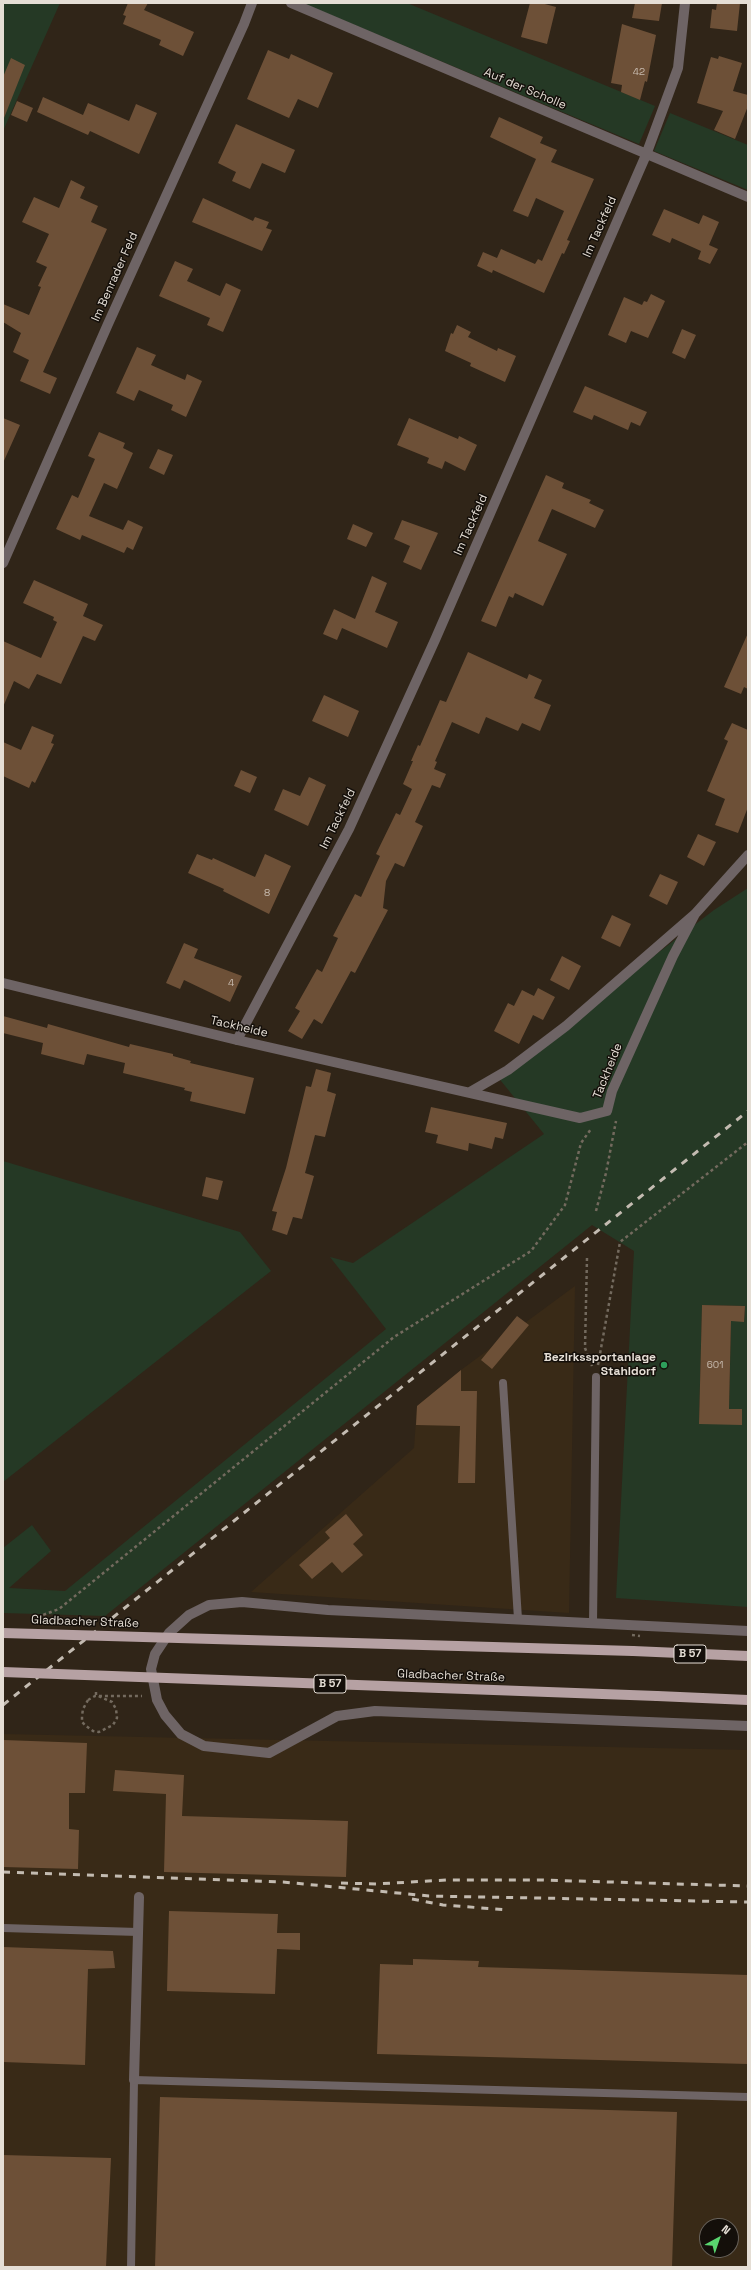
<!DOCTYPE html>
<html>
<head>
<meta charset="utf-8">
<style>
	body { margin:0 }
	#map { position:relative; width:751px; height:2270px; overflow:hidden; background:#302518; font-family:"Space Grotesk",sans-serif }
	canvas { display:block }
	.frame { position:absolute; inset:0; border:4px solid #e5ded5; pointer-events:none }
	.north { position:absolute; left:699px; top:2218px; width:40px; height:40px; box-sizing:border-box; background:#140f0a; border:1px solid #68625b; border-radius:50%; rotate:40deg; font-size:11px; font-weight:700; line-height:16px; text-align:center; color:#e5ded5 }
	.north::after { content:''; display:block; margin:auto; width:14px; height:18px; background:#59d56f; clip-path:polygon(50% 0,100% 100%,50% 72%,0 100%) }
</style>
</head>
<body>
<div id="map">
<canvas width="751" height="2270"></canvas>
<div class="frame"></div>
<div class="north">N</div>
</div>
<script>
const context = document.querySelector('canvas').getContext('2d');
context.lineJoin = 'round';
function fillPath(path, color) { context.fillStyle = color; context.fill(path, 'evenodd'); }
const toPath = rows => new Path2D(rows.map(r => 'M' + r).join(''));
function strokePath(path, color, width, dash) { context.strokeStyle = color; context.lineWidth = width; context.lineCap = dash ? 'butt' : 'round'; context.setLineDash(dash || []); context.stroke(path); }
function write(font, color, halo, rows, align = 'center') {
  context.font = font + ' "Space Grotesk",sans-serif'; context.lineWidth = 3; context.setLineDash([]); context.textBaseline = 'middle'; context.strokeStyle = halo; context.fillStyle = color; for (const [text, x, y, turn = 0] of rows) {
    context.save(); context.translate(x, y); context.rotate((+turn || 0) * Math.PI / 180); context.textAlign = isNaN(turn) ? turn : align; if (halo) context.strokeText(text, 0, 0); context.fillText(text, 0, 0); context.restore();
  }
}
const built = toPath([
	[575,1286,569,1613,251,1592,414,1448,417,1406,461,1370],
	[3,1734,748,1750,748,2267,3,2267],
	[707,2226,731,2226,731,2250,707,2250]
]);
const green = toPath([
	[3,3,60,3,3,131],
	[302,3,407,3,655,106,639,144],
	[670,113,748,145,748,190,654,151],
	[748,888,748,1607,616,1598,634,1251,592,1225,105,1616,3,1613,3,1548,32,1525,51,1551,9,1588,65,1591,386,1329,330,1257,353,1263,544,1134,497,1076,714,910],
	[702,1305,745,1306,744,1321,731,1321,729,1409,742,1409,699,1423],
	[3,1161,240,1232,271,1271,3,1482]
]);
const building = toPath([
	[128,3,148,3,144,10,194,32,183,56,159,45,161,40,123,24,126,16,123,15],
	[530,3,541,3,556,7,547,44,521,37],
	[635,3,662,3,659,21,632,18],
	[717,3,740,3,737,31,710,28,712,9,716,10],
	[622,24,656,35,647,82,645,81,640,100,621,92,622,85,611,83],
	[268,50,289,59,291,54,333,73,318,108,298,99,289,118,247,99],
	[719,56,742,63,733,91,748,95,748,106,735,139,714,130,723,111,697,103,711,57,718,59],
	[11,58,25,65,4,118,3,77],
	[43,97,83,115,88,103,129,121,136,104,157,113,139,154,90,131,88,135,37,112],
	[17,101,33,108,27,122,11,115],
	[499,117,543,137,540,143,557,150,551,162,594,179,567,240,570,241,564,254,562,253,544,293,493,270,492,273,477,266,483,252,497,258,501,249,535,264,538,259,542,261,564,211,536,198,528,217,513,211,536,159,490,137],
	[236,124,295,150,285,173,262,163,250,189,232,181,236,172,218,163],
	[71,180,85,187,80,198,98,206,91,222,107,229,43,372,57,378,50,394,20,381,29,360,13,352,21,333,3,322,3,304,29,315,41,287,38,286,47,267,36,262,49,234,22,222,34,197,59,208],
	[203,198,253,221,255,217,269,222,266,228,272,230,262,251,192,222],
	[664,209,699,224,703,215,719,222,709,245,718,249,710,264,698,259,701,251,672,238,670,243,652,235],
	[175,261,193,269,187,281,220,296,226,283,241,290,223,332,207,325,210,318,159,296],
	[651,294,665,301,648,338,631,331,626,343,608,335,624,297,642,305,644,301,647,302],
	[457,325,471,332,468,337,497,351,498,348,516,356,505,382,470,366,471,363,445,351,451,333,453,334],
	[682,329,696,335,685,359,672,353],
	[137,347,156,355,151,365,185,380,187,374,202,381,186,417,171,410,173,405,139,390,134,401,116,393],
	[585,386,647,412,640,426,631,422,628,430,594,415,592,420,573,412],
	[3,418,20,425,3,463],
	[409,418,458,439,459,436,477,445,465,471,445,461,442,469,427,463,429,458,397,445],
	[99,432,125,443,123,448,133,453,117,489,104,483,89,516,123,530,128,520,143,527,133,550,127,547,124,553,82,535,80,540,56,529,72,495,78,498,95,459,88,456],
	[158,449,173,455,164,475,149,468],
	[546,475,564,483,562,488,591,500,589,503,604,510,595,528,552,509,538,541,567,554,543,606,515,593,513,598,509,596,496,627,481,621],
	[402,520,438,533,421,570,403,562,410,546,394,539],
	[353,524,373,533,366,547,347,539],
	[372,576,387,583,375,612,398,622,387,648,342,628,337,640,323,634,334,609,355,619],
	[34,580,88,604,83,616,103,625,95,641,83,636,61,684,37,674,29,689,14,681,3,707,3,641,41,658,57,622,53,620,54,617,23,603],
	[748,633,748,689,744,687,741,694,724,687],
	[468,652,527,679,529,674,542,680,534,698,551,705,540,731,522,723,518,731,486,717,479,734,452,722,435,761,437,762,434,769,446,774,440,788,432,785,415,822,423,826,404,867,395,863,386,881,383,908,388,910,355,973,351,971,322,1024,314,1019,302,1039,288,1031,300,1011,295,1008,317,969,322,972,338,938,333,936,355,894,361,897,380,856,376,854,396,813,400,815,412,789,403,784,413,761,411,761,418,745,420,746,440,700,446,702],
	[324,695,359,711,348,737,312,721],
	[732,723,748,730,748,807,738,833,715,825,725,799,707,791,728,741,724,739],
	[32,726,54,735,51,743,54,744,35,783,32,781,29,788,3,776,3,742,21,750],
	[241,770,257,777,250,793,234,786],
	[309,777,326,785,308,826,274,810,283,789,300,796],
	[698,834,716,842,704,866,687,857],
	[197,854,212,860,213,858,255,877,265,854,291,866,269,914,223,891,224,889,188,873],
	[660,874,678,882,667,905,649,896],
	[612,915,631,924,620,947,601,938],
	[184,943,198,949,194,958,242,976,230,1002,184,980,180,989,166,983],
	[562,956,581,966,569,990,550,980],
	[538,988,555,997,543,1020,533,1015,519,1044,494,1031,508,1003,514,1006,522,990,534,996],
	[3,1016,47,1028,48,1024,129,1047,130,1044,173,1054,173,1056,191,1061,190,1063,254,1078,245,1114,190,1101,192,1092,184,1090,185,1088,123,1073,125,1063,87,1054,84,1065,41,1054,43,1043,3,1033],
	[316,1069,331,1073,327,1091,336,1094,325,1137,315,1135,305,1173,314,1176,302,1219,293,1217,287,1235,272,1230,277,1212,272,1211,286,1168,306,1086,311,1087],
	[431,1107,507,1123,503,1139,495,1137,492,1149,469,1143,468,1151,436,1143,438,1135,425,1132],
	[206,1177,223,1181,218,1200,202,1196],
	[702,1305,745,1306,744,1322,731,1321,729,1409,742,1409,742,1425,699,1424],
	[517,1316,529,1325,492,1369,481,1360],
	[461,1370,461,1391,477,1391,475,1483,458,1483,460,1426,416,1425,417,1406],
	[346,1514,363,1535,353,1544,363,1555,342,1573,332,1562,312,1579,299,1565,330,1538,325,1532],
	[3,1740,87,1743,85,1793,69,1793,69,1829,79,1830,78,1869,3,1867],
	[115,1770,184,1775,182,1816,348,1821,346,1877,164,1872,166,1794,113,1791],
	[169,1911,278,1914,277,1933,300,1933,300,1950,277,1949,275,1994,167,1991],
	[3,1947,113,1951,115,1968,88,1969,85,2065,3,2062],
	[413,1959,479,1961,478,1967,748,1975,748,2064,377,2054,380,1964,413,1965],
	[160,2097,677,2112,672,2267,155,2267],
	[3,2155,111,2158,106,2267,3,2267]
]);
const path = toPath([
	[596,1211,606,1173,616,1121],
	[587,1258,585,1348,592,1366],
	[598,1365,620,1242,748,1142],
	[32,1619,59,1609,394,1337,531,1251,565,1205,581,1143,591,1129],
	[88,1700,95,1696,142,1696]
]);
const service = toPath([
	[503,1383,518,1619],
	[593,1623,596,1377],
	[3,1928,138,1932],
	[131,2267,134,2080,748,2097]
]);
const minor = toPath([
	[291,3,748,197],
	[3,563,108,324,244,24,252,3],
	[3,983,237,1040,580,1118,607,1111,612,1091,673,956,695,914],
	[237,1040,349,829,435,640,646,155,678,68,685,3],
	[470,1092,508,1070,566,1026,695,914,748,855],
	[748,1631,328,1610,242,1602,209,1605,189,1615,169,1633,155,1654,151,1669,157,1700,165,1715,181,1734,204,1746,269,1753,337,1716,375,1711,748,1726],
	[134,2080,139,1897]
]);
const primary = toPath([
	[633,1651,748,1656],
	[657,1696,748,1700]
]);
const rail = toPath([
	[3,1705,748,1111],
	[3,1872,283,1882,429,1896,748,1902],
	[341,1883,376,1884,446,1880,541,1880,748,1886],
	[412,1899,443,1905,509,1910]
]);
const pathBridge = toPath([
	[632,1635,640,1636],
	[88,1700,83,1709,82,1716,82,1722,86,1726,93,1731,99,1732,113,1725,117,1718,116,1709,112,1702,96,1695,96,1689]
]);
const primaryBridge = toPath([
	[3,1633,633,1651],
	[3,1672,657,1696]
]);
const markers = [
	[664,1365,4,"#2e9e5b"]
];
const numberNames = [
	["42",639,72],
	["8",267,893],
	["4",231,983],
	["601",715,1365]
];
const shields = [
	[690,1654,32],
	[330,1684,32]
];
const shieldNames = [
	["B 57",690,1654],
	["B 57",330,1684]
];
const streetNames = [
	["Auf der Scholle",525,89,23],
	["Im Tackfeld",600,227,-66],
	["Im Benrader Feld",115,277,-66],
	["Im Tackfeld",471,525,-66],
	["Im Tackfeld",338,819,-64],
	["Tackheide",239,1027,13],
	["Tackheide",608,1071,-68],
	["Gladbacher Straße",85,1622,2],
	["Gladbacher Straße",451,1676,2]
];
const poiNames = [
	["Bezirkssportanlage",656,1358],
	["Stahldorf",656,1372]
];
fillPath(built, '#392a17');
fillPath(green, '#253925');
fillPath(building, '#6d5037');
strokePath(path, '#736a5e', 2.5, [3, 3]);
strokePath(service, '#6e6465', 8);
strokePath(minor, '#6e6465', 10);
strokePath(primary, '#b6a1a3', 10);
strokePath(rail, '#c3bbb1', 3, [7, 7]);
strokePath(pathBridge, '#736a5e', 2.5, [3, 3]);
strokePath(primaryBridge, '#b6a1a3', 10);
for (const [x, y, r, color] of markers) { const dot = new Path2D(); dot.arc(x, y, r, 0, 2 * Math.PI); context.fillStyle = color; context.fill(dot); strokePath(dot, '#140f0a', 1.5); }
write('10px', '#c7baae', null, numberNames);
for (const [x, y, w] of shields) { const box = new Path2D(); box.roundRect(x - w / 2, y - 9, w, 18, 3); context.fillStyle = '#140f0a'; context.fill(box); strokePath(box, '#e5ded5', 1); }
write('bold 11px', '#e5ded5', null, shieldNames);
write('12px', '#e5ded5', '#140f0a', streetNames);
write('bold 12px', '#e5ded5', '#140f0a', poiNames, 'right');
</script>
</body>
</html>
